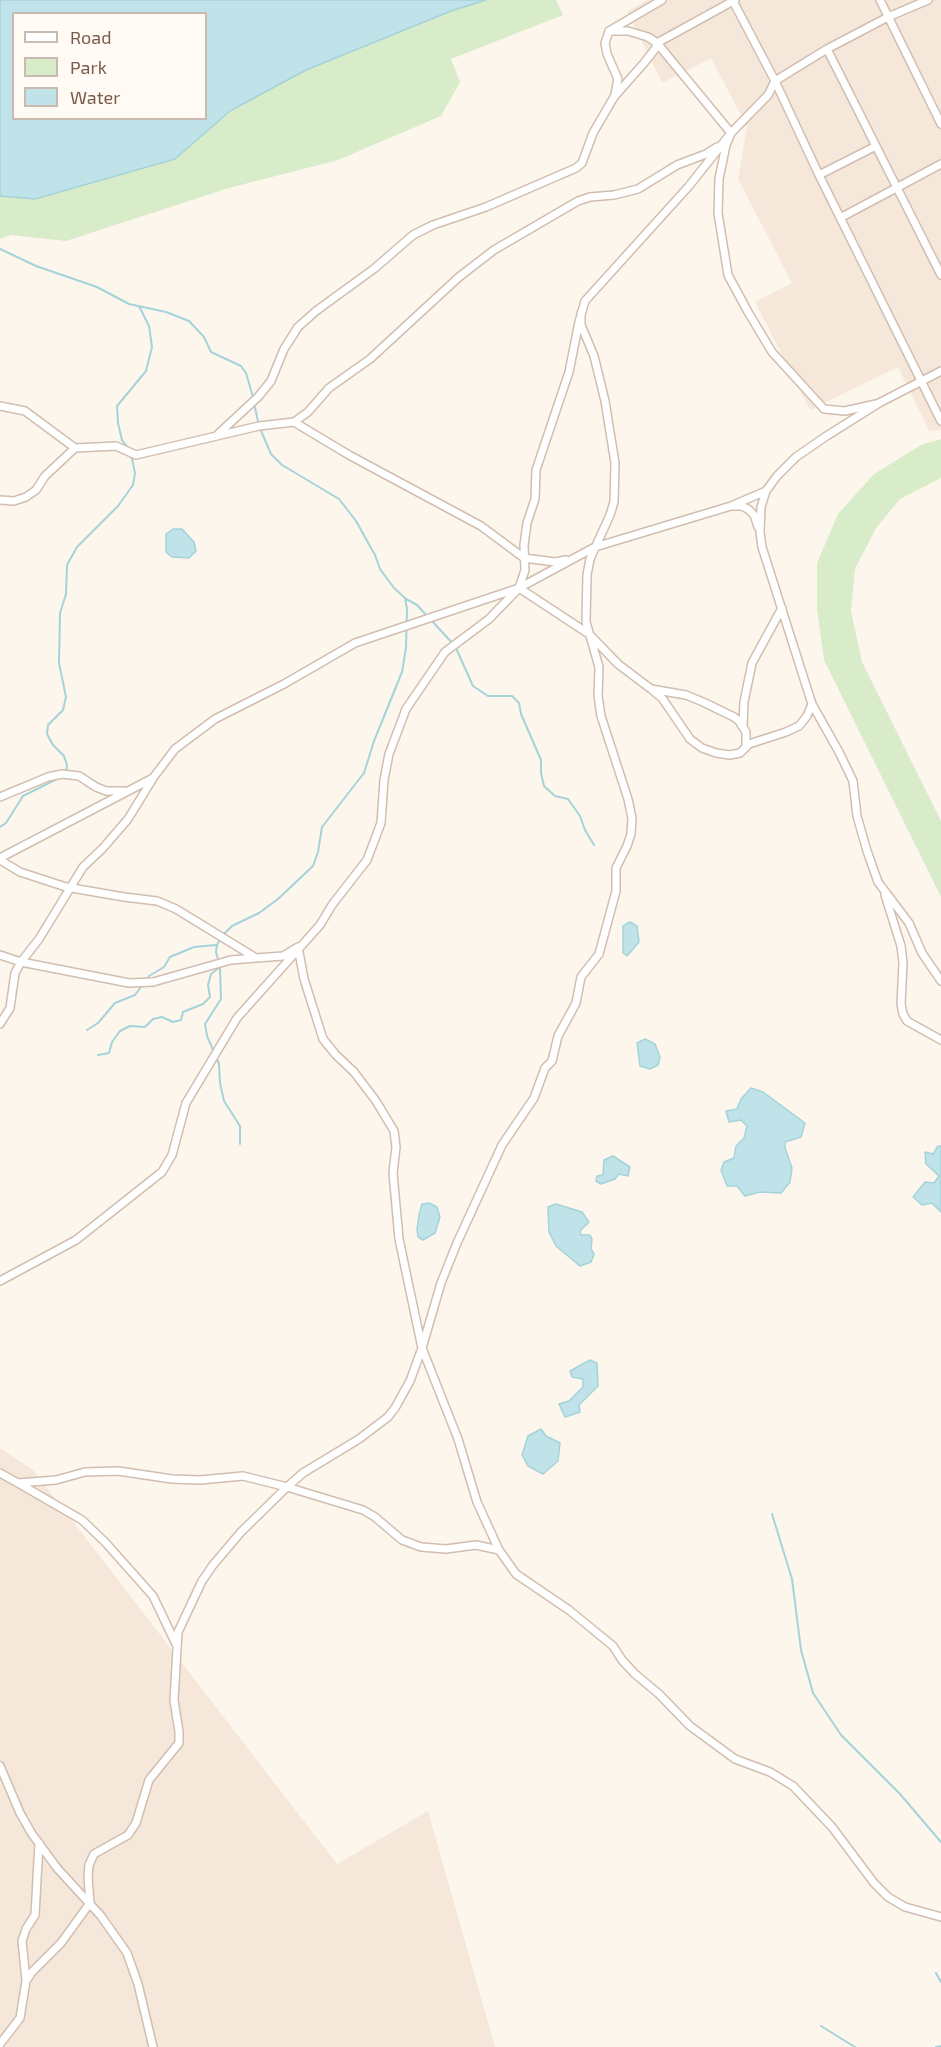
<!DOCTYPE html>
<html>
<head>
<meta charset="utf-8">
<style>
	body { margin:0 }
	#map { position:relative; width:941px; height:2047px; overflow:hidden; background:#fdf6ec; font-family:"Exo 2",sans-serif }
	canvas { display:block }
	.legend { position:absolute; left:12px; top:12px; width:195px; height:108px; box-sizing:border-box; background:#fffaf3; border:2px solid #cabbb1; margin:0; padding:8px 10px; list-style:none; font-size:18px; color:#7a5c4d }
	.legend li { display:flex; align-items:center; gap:12px; height:30px }
	.legend b { width:30px; border:2px solid #cabbb1 }
</style>
</head>
<body>
<div id="map">
<canvas width="941" height="2047"></canvas>
<ul class="legend">
<li><b style="height:8px;background:#fff"></b>Road</li>
<li><b style="height:16px;background:#d8ecc9"></b>Park</li>
<li><b style="height:16px;background:#bfe3e8"></b>Water</li>
</ul>
</div>
<script>
const context = document.querySelector('canvas').getContext('2d');
context.lineJoin = 'round';
function fillPath(path, color) { context.fillStyle = color; context.fill(path, 'evenodd'); }
const toPath = rows => new Path2D(rows.map(r => 'M' + r).join(''));
function strokePath(path, color, width, dash) { context.strokeStyle = color; context.lineWidth = width; context.lineCap = dash ? 'butt' : 'round'; context.setLineDash(dash || []); context.stroke(path); }
const residential = toPath([
	[648,0,941,0,941,430,929,431,898,367,810,410,755,302,792,283,738,179,747,127,711,58,662,83,627,11],
	[0,1448,34,1471,337,1864,428,1811,495,2047,0,2047]
]);
const green = toPath([
	[486,0,556,0,563,15,451,59,460,82,441,116,338,160,229,188,66,241,11,235,0,239,0,196,35,199,175,159,230,111,306,70,451,11],
	[941,439,941,478,900,499,876,528,855,569,851,611,862,662,941,821,941,897,824,660,817,609,817,563,838,514,874,474,921,445]
]);
const water = toPath([
	[0,0,486,0,451,11,306,70,230,111,175,159,35,199,0,196,0,0],
	[14,14,206,14,206,118,14,118,14,14],
	[173,529,182,529,194,542,196,551,189,558,172,557,166,552,166,534,173,529],
	[630,922,637,926,639,942,627,956,623,953,623,926,630,922],
	[645,1039,655,1044,660,1057,658,1065,650,1069,640,1066,637,1043,645,1039],
	[751,1088,763,1092,805,1123,801,1137,785,1142,785,1148,792,1168,790,1182,781,1193,760,1192,745,1196,737,1186,727,1186,721,1170,724,1162,734,1158,736,1146,744,1138,747,1126,741,1120,729,1122,726,1111,737,1109,741,1099,751,1088],
	[938,1146,941,1146,941,1212,932,1203,922,1205,913,1197,925,1182,934,1183,939,1176,926,1164,925,1152,933,1154,938,1146],
	[613,1156,630,1167,628,1176,619,1174,615,1179,601,1184,596,1181,597,1176,603,1175,604,1160,613,1156],
	[429,1203,437,1207,440,1217,435,1233,423,1240,418,1237,417,1229,419,1215,422,1204,429,1203],
	[556,1204,582,1212,589,1222,580,1231,581,1235,590,1235,592,1239,591,1249,594,1254,591,1262,580,1266,556,1246,549,1232,548,1207,556,1204],
	[590,1360,597,1363,598,1386,579,1405,580,1412,565,1417,559,1404,569,1401,583,1387,583,1379,572,1377,570,1371,590,1360],
	[541,1429,546,1436,560,1443,558,1461,543,1474,528,1466,522,1455,528,1436,541,1429]
]);
const stream = toPath([
	[0,249,36,266,97,287,129,304,166,312,189,321,204,337,211,352,241,366,246,373,253,397],
	[129,449,122,440,118,423,117,406,146,371,152,347,149,326,139,306],
	[406,599,417,605,427,616],
	[431,620,455,646,473,686,488,696,512,696,519,703,521,714,541,760,541,773,544,786,555,796,568,799,580,816,585,830,594,845],
	[66,772,67,765,64,756,53,745,47,734,48,725,63,710,66,697,59,663,60,613,66,594,67,565,77,547,118,506,133,485,135,473,131,454],
	[0,827,6,823,23,796,63,776],
	[87,1030,98,1023,115,1003,135,995,149,976,164,967,170,957,194,947,216,945],
	[214,1052,207,1036,205,1024,221,999,220,967],
	[98,1055,109,1053,112,1042,120,1031,130,1026,145,1027,153,1019,162,1017,173,1022,181,1020,183,1012,203,1004,210,997,208,985,211,974,220,967,216,952,217,945,222,936,232,926,259,913,278,899,313,866,318,852,322,827,364,773,374,741,402,672,406,648,407,609,405,598,394,588,380,569,375,555,356,521,339,499,282,465,271,454,259,426,254,403],
	[216,1057,219,1064,220,1083,224,1101,240,1126,240,1144],
	[772,1514,792,1579,801,1650,813,1693,841,1735,900,1794,941,1842],
	[936,1973,941,1982],
	[821,2026,855,2047],
	[936,2047,941,2046]
]);
const minor = toPath([
	[880,0,941,124],
	[733,1,775,81,819,175,941,421],
	[827,49,941,275],
	[615,94,618,79,607,54,605,43,609,31,662,0],
	[819,175,876,146],
	[840,218,941,164],
	[876,404,845,411,824,409,772,352,748,312,728,275,718,213,719,179,726,145,731,133,768,95,775,81,827,49,888,17,928,0],
	[0,406,25,411,75,448,116,446,136,455,259,426,294,422,308,412,329,388,370,359,459,277,494,250,578,201,590,197,614,195,638,189,677,165,706,154,717,147],
	[294,422,349,455,481,526,524,558,555,562,566,560],
	[216,436,258,397,271,381,284,349,298,327,316,311,375,268,413,235,433,225,486,207,576,168,582,163,593,133,614,97,644,63,655,49,657,43,735,0],
	[766,491,761,507,760,532,762,547,812,704,839,752,853,781,857,816,867,851,878,882,909,923,922,953,941,981],
	[0,500,14,501,26,497,36,490,45,476,75,448],
	[733,506,741,506,748,509,754,515,758,527],
	[519,588,589,634,618,664,651,689,662,698,690,739,702,748,716,753,730,755,740,753,749,744,786,732,799,726,807,716,812,704],
	[651,689,686,695,703,702,734,717,739,721,746,732,746,747],
	[743,726,744,702,752,663,782,608],
	[0,797,48,777,62,774,79,776,96,787,106,791,124,791],
	[0,858,153,778,175,749,215,719,284,684,355,643,519,588,595,547,731,506,766,491,777,476,796,457,825,437,879,403,941,371],
	[0,860,20,872,66,887,124,897,157,901,176,909,256,958,283,956,298,947,304,979,323,1039,336,1055,354,1072,376,1101,394,1131,396,1147,393,1173,399,1239,422,1348,458,1439,477,1502,499,1550,516,1574,569,1610,613,1646,622,1660,635,1674,659,1694,690,1726,735,1759,770,1772,793,1786,832,1827,874,1883,888,1897,905,1907,941,1917],
	[885,895,901,946,903,963,901,1004,903,1014,907,1021,941,1040],
	[0,955,21,962,129,983,153,982,231,960,256,958],
	[0,1024,10,1008,15,973,21,962,39,939,83,867,103,848,128,819,152,780],
	[0,1281,76,1240,162,1172,172,1155,186,1103,237,1018,320,925,332,905,367,860,381,823,384,780,389,754,406,709,445,652,489,619,519,588,525,570,524,545,527,523,535,499,536,470,569,372,579,322,585,301,689,186,731,133,657,43,648,37,628,31,609,31],
	[0,1473,18,1483,56,1480,85,1472,118,1471,172,1479,200,1480,243,1476,287,1487,363,1510,375,1517,402,1540,421,1547,446,1549,476,1545,499,1550],
	[18,1483,82,1520,105,1542,153,1596,176,1644],
	[0,1766,20,1813,32,1834,57,1868,101,1916,127,1953,138,1984,153,2047],
	[26,1980,22,1941,26,1929,35,1915,39,1843],
	[0,2044,20,2018,26,1981,32,1972,61,1943,90,1903,88,1877,89,1865,94,1854,128,1835,136,1823,149,1780,179,1743,179,1732,174,1700,178,1632,202,1581,213,1565,241,1532,287,1487,303,1473,359,1439,388,1417,395,1408,410,1381,422,1348,441,1283,457,1243,502,1145,534,1098,545,1068,552,1061,558,1036,576,1003,581,977,599,954,616,891,616,868,627,846,631,834,632,818,628,799,601,716,598,696,599,667,586,622,587,575,590,559,610,515,614,502,615,463,605,401,594,356,581,325,581,313]
]);
fillPath(residential, '#f5e8da');
fillPath(green, '#d8ecc9');
fillPath(water, '#bfe3e8');
strokePath(water, '#a5d3da', 1.5);
strokePath(stream, '#a5d3da', 2);
strokePath(minor, '#d1beb0', 10);
strokePath(minor, '#fff', 7);
</script>
</body>
</html>
